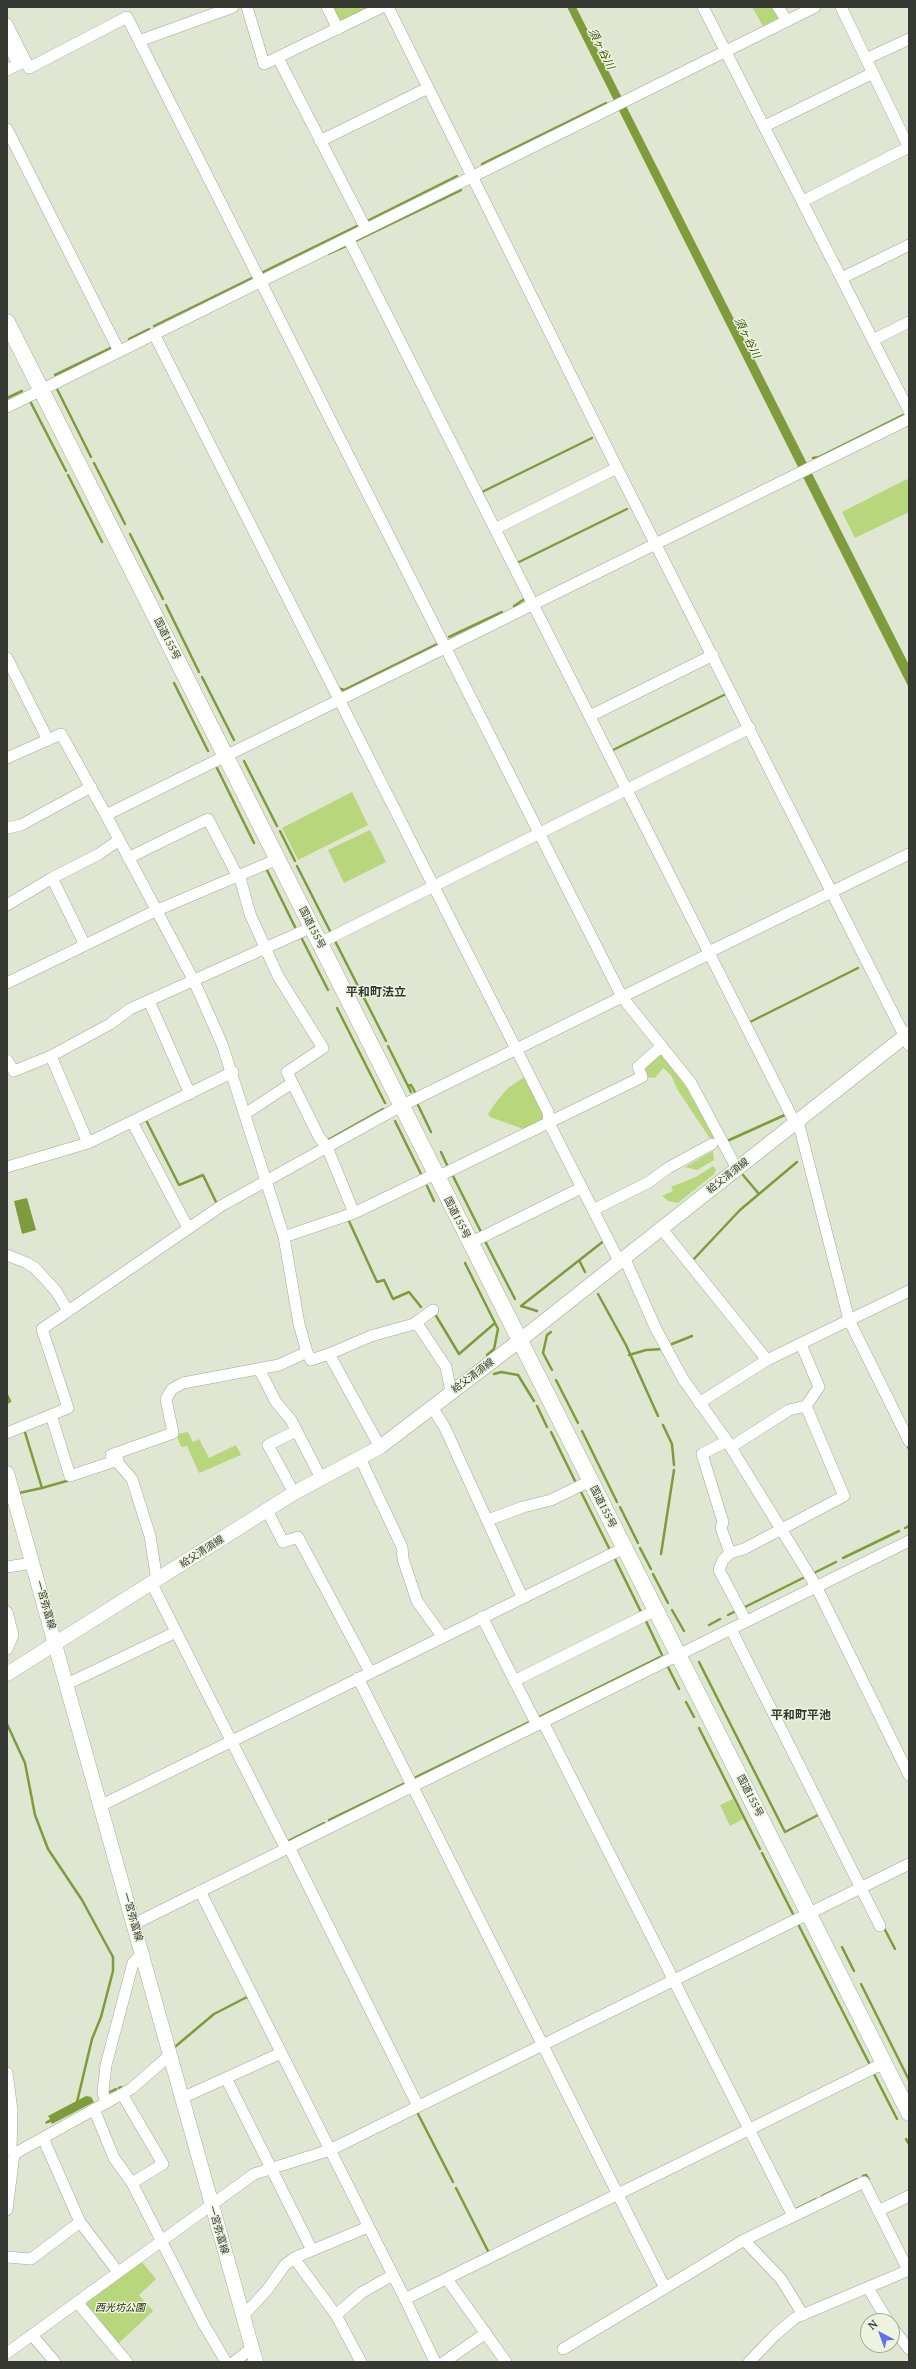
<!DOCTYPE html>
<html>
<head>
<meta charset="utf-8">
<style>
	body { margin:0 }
	#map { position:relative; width:916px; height:2369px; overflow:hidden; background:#dfe7d2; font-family:"PT Serif",serif }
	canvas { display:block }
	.frame { position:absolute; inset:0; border:8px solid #363931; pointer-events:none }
	.north { position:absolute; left:860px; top:2313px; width:40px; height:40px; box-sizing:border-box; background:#ecf4df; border:1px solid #a3a999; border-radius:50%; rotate:319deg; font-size:11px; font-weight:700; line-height:16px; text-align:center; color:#363931 }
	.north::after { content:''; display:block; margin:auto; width:14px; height:18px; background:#6271e9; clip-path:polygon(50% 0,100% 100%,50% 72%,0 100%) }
</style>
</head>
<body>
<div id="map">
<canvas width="916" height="2369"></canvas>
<div class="frame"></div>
<div class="north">N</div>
</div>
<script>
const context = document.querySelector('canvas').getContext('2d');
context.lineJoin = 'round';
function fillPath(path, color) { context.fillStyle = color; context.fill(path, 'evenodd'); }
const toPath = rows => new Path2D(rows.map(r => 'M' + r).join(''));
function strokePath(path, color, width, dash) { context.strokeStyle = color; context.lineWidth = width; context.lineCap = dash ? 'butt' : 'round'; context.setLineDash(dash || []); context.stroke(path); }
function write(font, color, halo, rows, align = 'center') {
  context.font = font + ' "PT Serif","Noto Sans JP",serif'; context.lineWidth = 3; context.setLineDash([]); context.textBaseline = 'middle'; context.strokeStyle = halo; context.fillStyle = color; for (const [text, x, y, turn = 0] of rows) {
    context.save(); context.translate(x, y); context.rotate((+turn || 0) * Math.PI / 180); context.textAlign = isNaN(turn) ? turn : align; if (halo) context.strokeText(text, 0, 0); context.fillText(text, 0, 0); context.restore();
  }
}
const green = toPath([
	[329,7,372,7,339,23],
	[752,7,775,7,780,17,763,26],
	[907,479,909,483,909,512,855,538,842,512],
	[352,792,368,825,298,860,282,828],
	[370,830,386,862,344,883,328,850],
	[660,1051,673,1065,687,1089,714,1137,711,1140,677,1089,671,1075,663,1068,655,1078,645,1077,641,1068],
	[526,1076,546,1115,544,1122,529,1131,490,1117,488,1114,497,1101,508,1088],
	[713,1151,714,1160,697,1170,685,1167],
	[713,1166,716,1170,714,1174,678,1203,668,1201,662,1196,673,1191,671,1187,696,1177],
	[188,1432,193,1442,199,1439,209,1458,236,1445,241,1455,199,1473,187,1446,181,1447,176,1434],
	[733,1799,743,1819,730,1826,720,1805],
	[141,2261,156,2279,139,2295,153,2311,118,2344,87,2306,87,2301]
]);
const water = toPath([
	[567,7,576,7,909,665,909,688],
	[27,1198,36,1230,22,1234,14,1201],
	[86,2096,91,2097,94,2102,52,2124,51,2122,46,2124,45,2122,50,2119,48,2116]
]);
const stream = toPath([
	[482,164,606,103],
	[365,222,457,176],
	[353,242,461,190],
	[328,254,348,245],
	[263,272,357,226],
	[154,326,252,278],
	[129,339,149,329],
	[55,375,113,347],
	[57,389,91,457],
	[7,398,22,391],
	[30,401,66,471],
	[813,458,819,457,903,415],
	[94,463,125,524],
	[68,475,102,542],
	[482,492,592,438],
	[130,534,163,599],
	[517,563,627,509],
	[166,605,199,672],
	[514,606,526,598],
	[449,637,502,612],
	[202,677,234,740],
	[174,683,208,751],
	[338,688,344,690,439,643],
	[611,751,724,695],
	[244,761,277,826],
	[217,768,254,843],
	[280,831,295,861],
	[297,866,331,933],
	[266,868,295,927],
	[302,939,328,990],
	[334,939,386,1041],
	[337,1008,385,1103],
	[750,1022,858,968],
	[388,1046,408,1086,411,1085,416,1094],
	[408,1086,411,1092],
	[418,1105,431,1132],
	[146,1120,179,1185,203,1175,216,1202],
	[395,1121,422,1176],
	[328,1140,383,1109],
	[727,1141,787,1114],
	[441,1152,447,1165],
	[452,1174,481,1232],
	[743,1175,759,1194],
	[427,1186,434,1201],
	[348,1219,377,1282,384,1280,393,1299,409,1292,421,1307],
	[485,1241,515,1299],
	[579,1260,585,1272],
	[692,1261,740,1210,797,1162],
	[465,1263,498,1329,494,1349,487,1355],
	[598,1294,626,1345,658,1416],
	[521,1306,605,1240],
	[521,1306,537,1311],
	[435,1314,459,1354,495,1323],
	[551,1332,547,1335,543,1353,552,1370],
	[672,1344,692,1336],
	[629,1355,646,1350,663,1349],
	[494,1374,501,1372,518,1375,534,1401],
	[556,1380,578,1423],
	[7,1395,10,1401,7,1403],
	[537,1406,547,1427],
	[663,1425,672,1444,674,1465],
	[24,1429,42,1488,70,1480],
	[582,1431,617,1502],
	[551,1432,576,1483],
	[907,1444,909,1449],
	[580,1490,610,1550],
	[19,1493,42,1488],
	[620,1507,638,1543],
	[905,1528,909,1526],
	[640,1548,651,1569],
	[661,1554,674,1470],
	[614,1557,641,1612],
	[843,1558,899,1531],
	[814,1573,836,1562],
	[653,1574,668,1603],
	[743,1608,803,1578],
	[672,1610,684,1631],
	[728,1615,736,1611],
	[645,1619,662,1655],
	[709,1625,720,1619],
	[699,1662,785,1832,820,1814],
	[668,1667,679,1689],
	[686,1702,694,1717],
	[537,1718,660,1657],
	[7,1724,25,1763,35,1815,48,1849,82,1900,113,1957,113,1971,101,2017,92,2039,77,2102],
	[699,1728,760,1849],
	[416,1777,529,1722],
	[329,1820,403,1784],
	[288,1841,324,1823],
	[762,1853,794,1916],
	[798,1924,870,2065],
	[883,1926,895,1949],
	[842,1947,854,1971],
	[861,1984,909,2080],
	[176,2046,214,2014,247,1997,249,1999],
	[873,2072,897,2119],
	[119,2088,121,2087],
	[110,2092,116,2089],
	[417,2112,453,2182],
	[906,2139,909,2144],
	[863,2176,866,2175,869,2180],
	[456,2188,489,2253],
	[822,2196,857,2179],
	[794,2210,816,2199]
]);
const minor = toPath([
	[247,7,264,64,382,7],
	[327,7,338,29],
	[388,7,617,468,909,1045],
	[703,7,909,411],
	[778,7,787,21],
	[841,7,909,148],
	[7,24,29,68,127,17,622,997,691,1083,737,1169],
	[139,41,233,7],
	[7,42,18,64],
	[278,58,366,229],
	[866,59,909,39],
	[7,70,25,61],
	[765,126,873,73],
	[7,129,119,351],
	[320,141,428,88],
	[803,201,909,147],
	[348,238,795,1123],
	[842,278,909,245],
	[154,334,548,1112,549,1123,619,1261],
	[873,340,909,322],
	[7,407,815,7],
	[495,529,617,468],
	[7,658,48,740],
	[590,716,713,655],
	[7,758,61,734,106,815,194,981,222,1044,284,1237,299,1324,307,1352,311,1360,329,1354,380,1447],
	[106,815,909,419],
	[7,828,21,825,91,787],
	[128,858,208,819,237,875],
	[239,874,250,914,278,976,323,1048,287,1072,319,1137,327,1147,354,1213],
	[52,878,99,854,119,840],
	[7,905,52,878,85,945],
	[320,943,750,728],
	[709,952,909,854],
	[7,983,155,911,278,859],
	[149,1001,190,1094],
	[51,1056,88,1143],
	[7,1060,14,1071,51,1056,110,1024,130,1009,312,927],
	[245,1114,292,1083],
	[798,1121,849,1320,909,1441],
	[132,1122,188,1228],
	[7,1167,88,1143,233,1072],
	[437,1177,642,1077,638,1067,662,1046],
	[593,1210,649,1182,668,1168,712,1144],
	[661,1228,767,1360],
	[284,1237,354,1213,435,1174],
	[470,1243,581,1188],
	[7,1255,27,1263,35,1268,56,1291,68,1311],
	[624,1257,656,1329,683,1379,727,1441,816,1586,909,1775],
	[416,1322,446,1367,451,1392],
	[329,1354,371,1336,414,1324,433,1310],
	[259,1369,276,1402,291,1420,321,1478],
	[699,1403,767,1360,909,1291],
	[432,1407,445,1428,522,1597],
	[51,1415,70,1476,118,1460],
	[7,1433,68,1408,42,1329,221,1206,401,1106,709,954],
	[727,1441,702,1454,723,1522,721,1528,730,1553],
	[731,1447,789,1410,806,1406],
	[360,1458,402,1547,403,1559,417,1601,442,1636],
	[294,1493,268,1445,296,1431],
	[267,1510,283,1542,298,1537,370,1672],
	[488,1520,523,1507,551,1500,590,1481],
	[7,1567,33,1563],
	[157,1581,150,1536,132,1479,111,1455,173,1433,166,1399,172,1389,183,1383,279,1365,307,1352],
	[152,1584,286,1849],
	[7,1612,13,1635,7,1649],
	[482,1617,537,1725],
	[746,1621,719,1570,723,1560,730,1553,744,1549,844,1496,806,1406,819,1387,801,1344],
	[731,1629,880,1926],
	[358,1678,665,2288,744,2240,864,2182,908,2270],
	[514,1681,656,1610],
	[67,1684,176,1632],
	[543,1722,793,2216],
	[100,1806,624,1548],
	[289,1847,418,2106],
	[200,1891,405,2299,884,2063],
	[134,1924,909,1541],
	[7,2073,12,2110,11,2149,14,2154],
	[226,2078,312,2250],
	[122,2094,163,2164,132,2183],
	[182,2098,281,2053],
	[106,2103,103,2092,106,2065,133,1963,143,1953],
	[94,2109,114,2158,132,2183,203,2323,226,2362],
	[43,2138,80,2222,118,2272],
	[7,2210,14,2154,131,2089,170,2055],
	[878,2211,909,2196],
	[744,2240,781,2279,803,2315],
	[7,2257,31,2259,80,2222],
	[294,2258,336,2315,361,2362],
	[447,2279,506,2362],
	[868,2288,888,2321],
	[405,2299,435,2362],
	[77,2302,127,2362],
	[336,2315,361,2293,393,2275],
	[243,2316,267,2290,285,2265,294,2258,368,2227],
	[892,2327,909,2349],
	[32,2335,55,2362],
	[563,2349,665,2288],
	[7,2353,254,2174,330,2150,909,1864],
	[234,2362,252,2348],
	[444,2362,486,2333],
	[749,2362,775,2335,795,2318,909,2270]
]);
const major = toPath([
	[7,1473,256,2362],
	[7,1674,294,1493,380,1447,519,1341,909,1033]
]);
const highway = toPath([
	[7,322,909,2113]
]);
const streetNames = [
	["国道155号",167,639,63],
	["国道155号",312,928,63],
	["給父清須線",728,1176,-38],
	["国道155号",457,1218,63],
	["給父清須線",473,1376,-37],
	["国道155号",603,1507,63],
	["給父清須線",202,1552,-33],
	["一宮弥富線",45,1605,74],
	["国道155号",750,1796,63],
	["一宮弥富線",132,1917,74],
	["一宮弥富線",218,2230,74]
];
const parkNames = [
	["西光坊公園",120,2308]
];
const waterNames = [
	["須ヶ谷川",601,49,63],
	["須ヶ谷川",747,338,63]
];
const quarterNames = [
	["平和町法立",376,993],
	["平和町平池",801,1716]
];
fillPath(green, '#b8d67c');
fillPath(water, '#7e9c3b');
strokePath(stream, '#7e9c3b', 2.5);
strokePath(minor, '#a1a995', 12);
strokePath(major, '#a1a995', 15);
strokePath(highway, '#a1a995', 17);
strokePath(minor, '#fff', 11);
strokePath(major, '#fff', 14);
strokePath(highway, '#fff', 16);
write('10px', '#363931', '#ecf4df', streetNames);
write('italic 10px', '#232e06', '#ecf4df', parkNames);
write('italic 11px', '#455914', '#ecf4df', waterNames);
write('bold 12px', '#363931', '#ecf4df', quarterNames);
</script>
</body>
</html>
